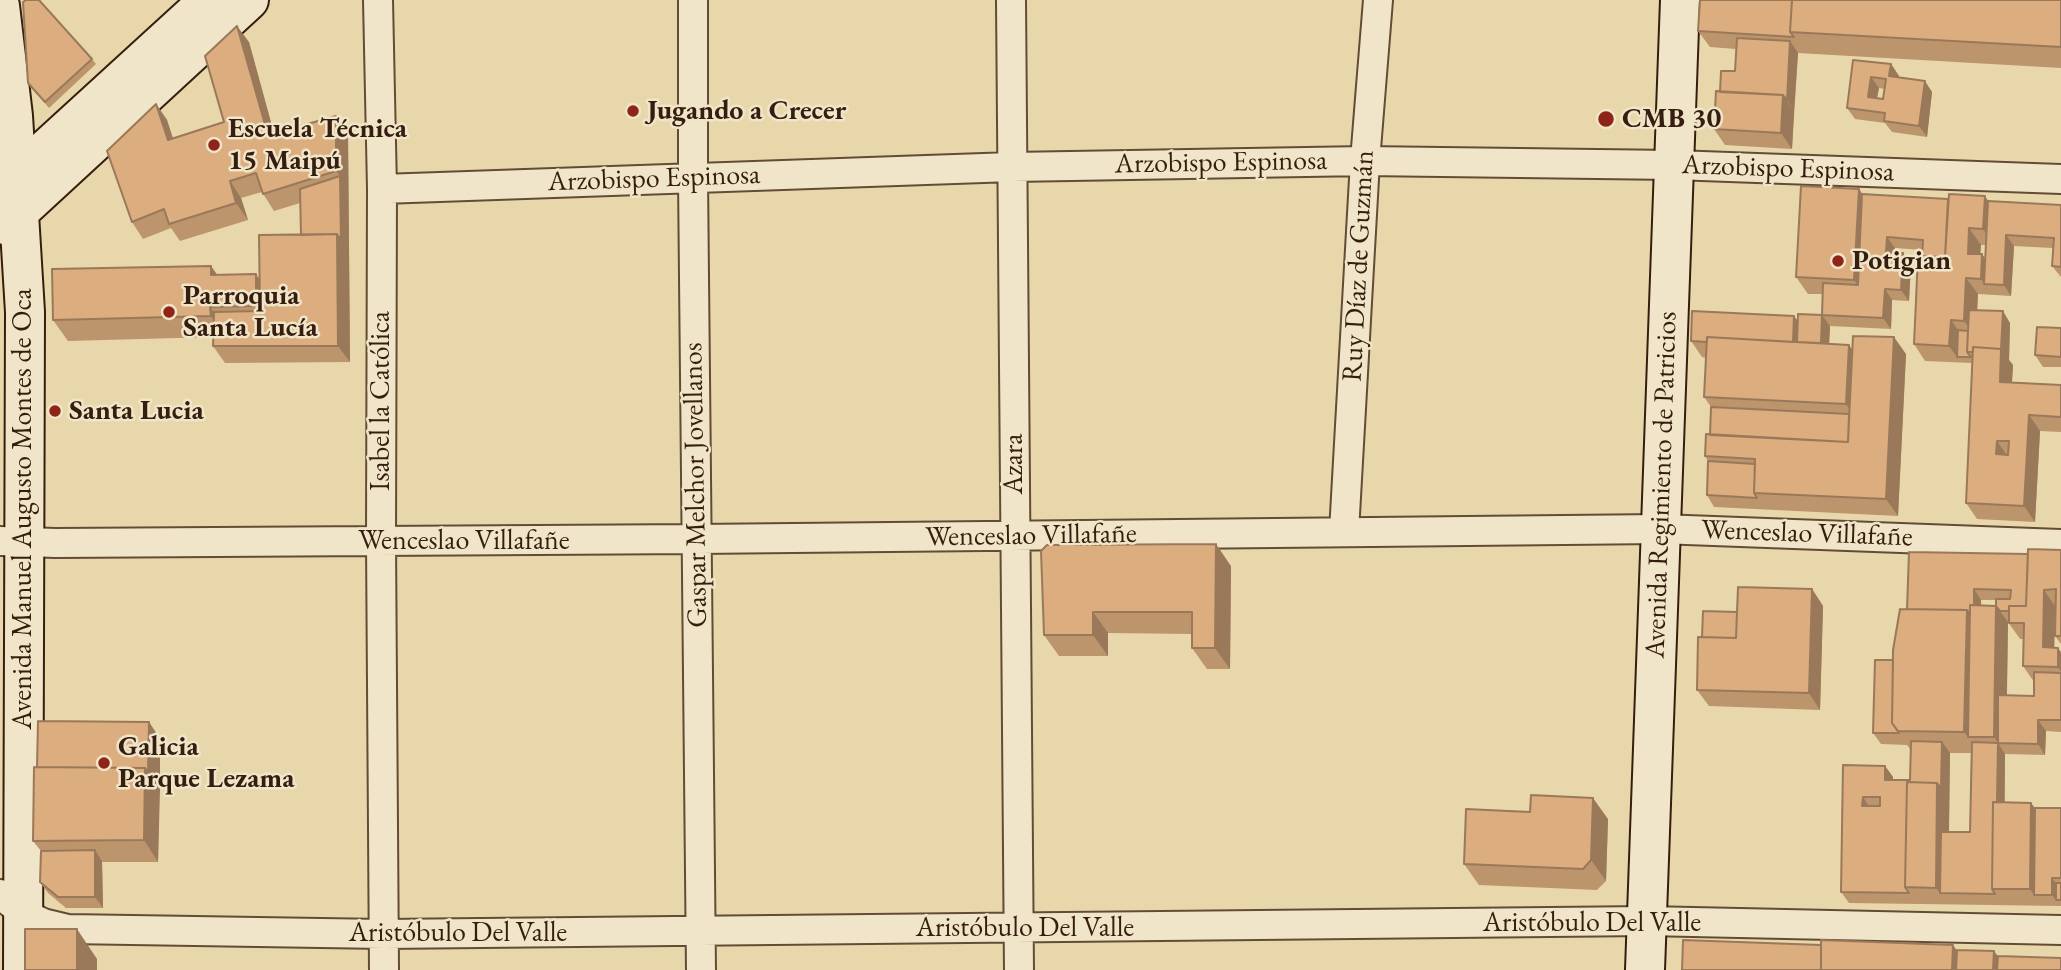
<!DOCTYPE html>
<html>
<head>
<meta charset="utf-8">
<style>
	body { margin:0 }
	canvas { display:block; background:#e8d7ab }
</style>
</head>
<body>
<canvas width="2061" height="970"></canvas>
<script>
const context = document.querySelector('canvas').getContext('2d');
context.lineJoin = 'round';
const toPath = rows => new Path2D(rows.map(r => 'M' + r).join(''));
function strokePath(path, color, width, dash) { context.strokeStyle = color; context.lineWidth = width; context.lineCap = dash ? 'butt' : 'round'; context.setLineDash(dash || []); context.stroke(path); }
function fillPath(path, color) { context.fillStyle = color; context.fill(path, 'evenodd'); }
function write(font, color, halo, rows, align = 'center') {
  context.font = font + ' "EB Garamond",serif'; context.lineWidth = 5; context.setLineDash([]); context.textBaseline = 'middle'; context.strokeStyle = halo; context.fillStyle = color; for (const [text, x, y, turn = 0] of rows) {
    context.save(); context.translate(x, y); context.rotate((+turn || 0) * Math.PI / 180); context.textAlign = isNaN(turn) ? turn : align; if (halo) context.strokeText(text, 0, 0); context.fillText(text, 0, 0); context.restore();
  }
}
const minor = toPath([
	[378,0,382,189,381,541,384,970],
	[693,0,693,178,701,970],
	[1011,0,1019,970],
	[382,189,1012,167,1365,161,1674,165,2061,179],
	[1344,532,1365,161,1378,0],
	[0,541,55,543,697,539,1660,529,2061,544],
	[0,894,24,914,43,923,68,929,384,934,1647,921,2061,930]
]);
const secondary = toPath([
	[0,6,13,116,25,312,23,970],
	[25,200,47,148,209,0],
	[8,226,20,211,249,0],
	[1645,970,1680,0]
]);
const wall = toPath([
	[2061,0,2061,68,1798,53,1792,149,1725,145,1714,129,1720,92,1735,71,1736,49,1710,47,1698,31],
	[249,42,274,133,348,133,350,362,225,363,213,346,213,337,68,341,53,320,217,275,259,279,301,235,300,203,274,211,262,192,241,198,248,220,180,241,171,228,143,239,132,222,156,104,167,120,173,139,224,122],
	[92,59,96,64,49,108,28,83],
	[1853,60,1891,64,1899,76,1898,77,1932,92,1927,137,1892,132,1885,123,1855,119,1847,108],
	[1879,88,1885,89,1883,99,1877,98],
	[1859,189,1862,194,2061,205,2061,277,2052,266,2053,248,2014,246,2011,296,1978,294,1977,310,2010,323,2009,360,2013,365,2012,382,2061,385,2061,432,2040,431,2035,522,1977,519,1966,503,1972,363,1925,361,1914,344,1923,250,1895,248,1895,253,1911,264,1909,301,1892,300,1891,329,1830,326,1822,315,1823,294,1808,294,1796,277],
	[1981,245,1986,245,1986,259,1980,254],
	[1822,315,1830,326,1829,344,1853,350,1906,354,1898,516,1714,507,1707,495,1708,461,1705,456,1710,435,1711,407,1704,397,1706,358,1702,357,1691,341,1798,321],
	[2061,328,2061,367,2043,367,2035,355],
	[2061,550,2061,644,2055,636,2055,606,2054,648,2061,652,2061,732,2046,731,2045,755,2005,754,2005,802,2031,803,2035,808,2061,808,2061,906,1849,903,1841,892,1843,765,1885,766,1893,777,1893,780,1910,780,1911,750,1907,745,1881,744,1873,733,1908,609,2028,554],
	[1981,600,1996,600,1996,606,1981,605],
	[2008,622,2020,639,2024,639,2023,666,2034,682,2034,696,2007,695],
	[1950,753,1971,753,1970,832,1949,832],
	[1041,551,1231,566,1230,669,1207,669,1192,648,1192,634,1108,633,1108,656,1059,656,1044,635],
	[1812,589,1823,606,1820,710,1709,706,1697,690,1702,637],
	[149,722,160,739,158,862,102,862,103,908,66,908,48,893,40,882,41,851,33,841,37,767],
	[1608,819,1606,881,1597,890,1479,885,1464,864]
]);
const shadedWall = toPath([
	[237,26,249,42,279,152,268,135],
	[1790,41,1798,53,1794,111,1787,100],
	[1891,64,1899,76,1897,88,1889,76],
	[1871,77,1879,88,1875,108,1868,97],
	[1925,81,1932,92,1927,137,1919,126],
	[1783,95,1794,111,1792,149,1781,133],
	[156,104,167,120,179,157,168,140],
	[336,116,348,133,350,362,338,346,337,234,340,176,336,171],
	[230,181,241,198,248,220,236,203],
	[1859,189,1870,205,1866,297,1854,280],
	[1985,196,1996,213,1995,246,1983,229],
	[1969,228,1981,245,1979,270,1968,254],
	[2006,235,2014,246,2011,296,2004,285],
	[1887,237,1895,248,1894,263,1886,252],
	[1903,253,1911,264,1909,301,1901,290],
	[1982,254,1994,271,1984,284,1992,296,1981,279],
	[211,266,226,287,211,275],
	[256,274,270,295,271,327,256,306],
	[1966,278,1978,294,1975,352,1972,331,1964,321],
	[1885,289,1892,300,1891,329,1883,318],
	[210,307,225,328,225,337,211,316],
	[2003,311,2010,323,2009,360,2013,365,2011,398,2000,382],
	[1822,315,1830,326,1828,364,1820,353],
	[1794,316,1806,332,1793,346],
	[1951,320,1962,336,1957,357,1949,346],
	[1894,337,1906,354,1898,516,1886,499],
	[1849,345,1864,366,1853,414,1846,404],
	[2029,415,2040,431,2035,522,2024,506],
	[1997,441,2008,457,1996,454],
	[1216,544,1231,566,1230,669,1215,648],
	[1812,589,1823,606,1820,710,1809,693],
	[1974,589,1981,600,1982,632,1968,737,1964,732,1967,610],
	[2044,590,2055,606,2054,664,2043,647],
	[1996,606,2008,622,2006,743,1998,743,1994,737],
	[1093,612,1108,633,1108,656,1093,635],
	[2058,648,2061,652,2061,672,2058,667],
	[2038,720,2046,731,2045,755,2038,744],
	[149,722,160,739,160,790,148,773],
	[1942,742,1950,753,1948,893,1940,893,1948,904,1936,888,1937,783],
	[1998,743,2005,754,2003,889,1995,889],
	[1885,766,1893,777,1893,791,1885,780],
	[145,768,160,790,158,862,144,840],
	[1863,797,1870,808,1862,806],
	[1593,798,1608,819,1606,881,1591,860],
	[2031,803,2043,819,2034,895,2030,889],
	[95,850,102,861,103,908,95,897],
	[2052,878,2060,889,2056,900,2052,895],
	[77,929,97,959,97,970,77,970],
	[1953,945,1968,966,1968,970,1952,970],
	[1994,951,2006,967,2006,970,1993,970]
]);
const building = toPath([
	[26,0,39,0,92,59,45,102,28,83,23,2,26,0],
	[1700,0,1792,0,1790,32,1794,37,1698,31,1700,0],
	[1792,0,2061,0,2061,47,1790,32,1792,0],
	[237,26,268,135,336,116,336,171,263,194,256,173,230,181,236,203,169,224,164,209,132,222,107,151,156,104,168,140,224,122,205,56,237,26],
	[1737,38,1790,41,1787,100,1783,95,1720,92,1721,71,1735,71,1737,38],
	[1853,60,1891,64,1889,76,1925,81,1919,126,1884,121,1885,113,1847,108,1853,60],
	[1871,77,1886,79,1883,99,1868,97,1871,77],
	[1716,91,1783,95,1781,133,1714,129,1716,91],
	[340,176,341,240,337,234,301,235,300,189,340,176],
	[1801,186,1859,189,1854,280,1796,277,1801,186],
	[1862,194,1948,199,1945,257,1922,257,1923,240,1887,237,1886,252,1903,253,1901,290,1885,289,1883,318,1822,315,1823,283,1858,285,1862,194],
	[1949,194,1985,196,1983,229,1969,228,1968,254,1982,254,1981,279,1966,278,1964,321,1951,320,1949,346,1914,344,1918,256,1945,257,1949,194],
	[1988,201,2061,205,2061,267,2052,266,2054,238,2006,235,2004,285,1984,284,1988,201],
	[337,234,338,346,213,346,214,312,260,311,259,235,337,234],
	[211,266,211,275,256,274,256,306,210,307,211,316,53,320,52,269,211,266],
	[1969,310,2003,311,2001,349,1973,347,1973,352,1967,352,1969,310],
	[1692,311,1794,316,1793,342,1707,337,1707,342,1691,341,1692,311],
	[1798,314,1822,315,1821,343,1797,342,1798,314],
	[2037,327,2061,328,2061,357,2035,355,2037,327],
	[1958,330,1968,331,1967,352,1971,357,1957,357,1958,330],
	[1853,336,1894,337,1886,499,1754,493,1755,459,1705,456,1706,434,1848,442,1853,336],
	[1707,337,1849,345,1846,404,1704,397,1707,337],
	[1973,347,2001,349,2000,382,2061,385,2061,417,2029,415,2024,506,1966,503,1973,347],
	[1997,441,2009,441,2008,455,1996,454,1997,441],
	[1711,407,1849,414,1848,442,1710,435,1711,407],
	[1708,461,1755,464,1754,493,1757,498,1707,495,1708,461],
	[1216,544,1215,648,1192,648,1192,612,1093,612,1093,635,1044,635,1041,551,1047,545,1216,544],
	[2028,549,2061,550,2061,636,2055,636,2056,589,2044,590,2043,647,2058,648,2058,667,2023,666,2024,623,2009,623,2009,606,2026,606,2028,549],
	[1909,552,2028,554,2026,606,2009,606,2009,611,2000,611,1996,606,1996,599,2010,599,2011,590,1974,589,1974,605,1970,605,1970,615,1967,610,1907,609,1909,552],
	[1738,587,1812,589,1809,693,1697,690,1698,637,1736,638,1738,587],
	[1970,605,1996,606,1994,737,1968,737,1970,605],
	[1900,609,1967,610,1964,732,1898,731,1892,723,1893,650,1900,609],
	[1703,611,1737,612,1736,638,1702,637,1703,611],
	[1875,660,1893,660,1892,723,1899,733,1873,733,1875,660],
	[2034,672,2061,673,2061,720,2038,720,2038,744,1998,743,1998,695,2034,696,2034,672],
	[38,721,149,722,148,773,145,768,37,767,38,721],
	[1911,741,1942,742,1941,788,1937,783,1907,782,1905,887,1909,893,1841,892,1843,765,1885,766,1885,780,1910,780,1911,741],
	[1863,797,1880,797,1880,806,1862,806,1863,797],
	[1972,742,1998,743,1997,802,1993,802,1992,889,1995,894,1940,893,1941,832,1970,832,1972,742],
	[34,767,145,768,144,840,33,841,34,767],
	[1907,782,1937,783,1936,888,1905,887,1907,782],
	[1531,795,1593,798,1591,860,1583,869,1464,864,1466,809,1530,812,1531,795],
	[1993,802,2031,803,2030,889,1992,889,1993,802],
	[2035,808,2061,808,2061,878,2052,878,2052,895,2034,895,2035,808],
	[95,850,95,897,58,897,40,882,41,851,95,850],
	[2056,883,2061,883,2061,900,2056,900,2056,883],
	[25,929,77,929,77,970,25,970,25,929],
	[1683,940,1821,945,1821,970,1682,970,1683,940],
	[1821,940,1953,945,1952,970,1821,970,1821,940],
	[1957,950,1994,951,1993,970,1956,970,1957,950],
	[1998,956,2061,958,2061,970,1997,970,1998,956]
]);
const markers = [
	[633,111,7,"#8f2418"],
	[1606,119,9,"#8f2418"],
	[214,145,7,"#8f2418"],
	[1838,261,7,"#8f2418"],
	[169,312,7,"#8f2418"],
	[55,411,7,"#8f2418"],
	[104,763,7,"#8f2418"]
];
const poiNames = [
	["Jugando a Crecer",647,111],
	["CMB 30",1622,119],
	["Escuela Técnica",228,129],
	["15 Maipú",228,161],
	["Potigian",1852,261],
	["Parroquia",183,296],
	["Santa Lucía",183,328],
	["Santa Lucia",69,411],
	["Galicia",118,747],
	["Parque Lezama",118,779]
];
const streetNames = [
	["Arzobispo Espinosa",1221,163,-1],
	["Arzobispo Espinosa",1788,169,2],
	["Arzobispo Espinosa",654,179,-2],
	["Ruy Díaz de Guzmán",1359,266,-87],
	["Isabel la Católica",381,401,-90],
	["Azara",1014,464,-90],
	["Gaspar Melchor Jovellanos",696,485,-91],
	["Avenida Regimiento de Patricios",1662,485,-88],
	["Avenida Manuel Augusto Montes de Oca",23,509,-90],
	["Wenceslao Villafañe",1807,534,2],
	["Wenceslao Villafañe",1031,536,-1],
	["Wenceslao Villafañe",464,541],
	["Aristóbulo Del Valle",1592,923],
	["Aristóbulo Del Valle",1025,928],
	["Aristóbulo Del Valle",458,933]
];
strokePath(minor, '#624c36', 32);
strokePath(secondary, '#351e0f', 42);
strokePath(minor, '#f0e5c8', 28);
strokePath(secondary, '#f0e5c8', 38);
fillPath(wall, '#bc956d');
fillPath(shadedWall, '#997959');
fillPath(building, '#dbad7f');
strokePath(building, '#997959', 2);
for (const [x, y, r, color] of markers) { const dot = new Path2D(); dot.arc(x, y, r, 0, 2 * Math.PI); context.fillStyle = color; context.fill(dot); strokePath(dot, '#f0e5c8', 2.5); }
write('bold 28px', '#351e0f', '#f0e5c8', poiNames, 'left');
write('28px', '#351e0f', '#f0e5c8', streetNames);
</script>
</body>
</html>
